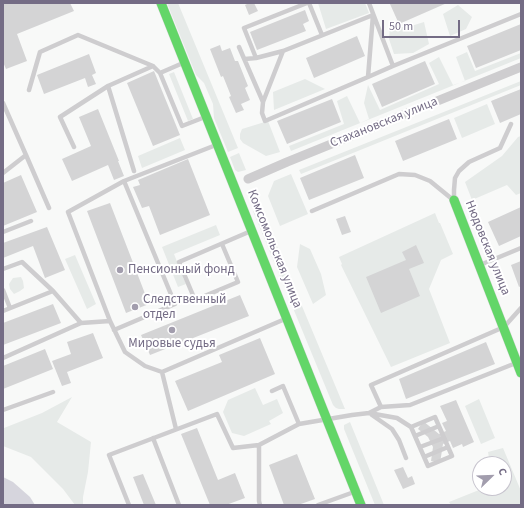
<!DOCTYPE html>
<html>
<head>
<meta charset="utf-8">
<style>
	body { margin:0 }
	#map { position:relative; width:524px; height:508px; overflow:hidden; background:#f8f9f8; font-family:"Source Sans 3",sans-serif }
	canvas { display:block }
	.frame { position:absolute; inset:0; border:4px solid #746c85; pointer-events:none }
	.north { position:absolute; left:472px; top:456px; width:40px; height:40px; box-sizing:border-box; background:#fff; border:1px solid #c7c4ce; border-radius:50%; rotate:67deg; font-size:11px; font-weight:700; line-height:16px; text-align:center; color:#746c85 }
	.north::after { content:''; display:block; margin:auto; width:14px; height:18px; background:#a29dad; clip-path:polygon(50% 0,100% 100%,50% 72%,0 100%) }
	.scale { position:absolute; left:382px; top:20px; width:78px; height:18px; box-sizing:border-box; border:2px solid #746c85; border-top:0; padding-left:5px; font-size:12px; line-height:14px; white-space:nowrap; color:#746c85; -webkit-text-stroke:3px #fff; paint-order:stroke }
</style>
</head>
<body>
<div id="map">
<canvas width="524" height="508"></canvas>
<div class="frame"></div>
<div class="north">С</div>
<div class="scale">50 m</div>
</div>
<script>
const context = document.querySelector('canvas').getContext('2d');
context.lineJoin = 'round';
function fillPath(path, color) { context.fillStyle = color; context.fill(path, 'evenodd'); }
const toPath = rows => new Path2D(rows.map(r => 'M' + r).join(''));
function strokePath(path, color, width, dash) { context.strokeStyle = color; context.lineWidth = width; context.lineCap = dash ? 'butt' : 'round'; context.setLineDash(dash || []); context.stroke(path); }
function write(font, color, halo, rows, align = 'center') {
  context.font = font + ' "Source Sans 3",sans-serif'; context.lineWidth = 4; context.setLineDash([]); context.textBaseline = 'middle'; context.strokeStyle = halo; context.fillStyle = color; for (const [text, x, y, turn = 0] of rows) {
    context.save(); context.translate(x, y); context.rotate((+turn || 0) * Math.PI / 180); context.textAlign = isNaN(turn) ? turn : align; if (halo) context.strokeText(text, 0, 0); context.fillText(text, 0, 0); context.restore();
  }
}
const green = toPath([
	[167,3,178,3,238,148,228,152,214,118,213,104,204,83,196,75],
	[318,3,365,3,369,13,326,29],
	[458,5,472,17,466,29,450,36,443,14],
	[424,22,429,44,413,53,394,54,389,39,390,27,408,27],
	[467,52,475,71,521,53,521,58,291,151,289,146,344,124,337,101,347,96,360,123,369,119,364,103,368,85,380,110,439,84,429,63,439,57,453,85,465,81,456,57],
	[174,72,193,119,188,121,169,74],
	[305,79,325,89,274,110,273,92],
	[521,81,521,85,301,174,299,170],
	[487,104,495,124,462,138,454,118],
	[268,121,280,152,266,156,243,143,240,139,240,134,242,129],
	[521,136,521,193,516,195,507,185,472,200,465,182,502,156,518,137],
	[180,138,185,150,142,168,138,156],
	[239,153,246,170,238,172,235,170,230,157],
	[291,174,308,214,280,226,268,196,274,181],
	[261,208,345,409,339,409,336,408,333,405,253,211],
	[435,213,439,223,440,223,453,254,441,260,429,289,450,343,391,367,341,265,342,264,339,257],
	[216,225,220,235,174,254,186,284,178,287,162,247],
	[300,244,310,249,321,274,326,295,313,304,297,267],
	[75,255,96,304,87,309,65,259],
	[21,277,23,281,24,288,20,291,14,294,10,289,9,284,13,278],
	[255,388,263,405,277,399,283,413,269,421,271,424,244,436,232,433,223,412,228,400],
	[72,397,57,422,91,442,88,472,83,497,83,505,75,505,63,489,31,457,3,446,4,428,42,413],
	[479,399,495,438,481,444,465,406],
	[350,422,384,505,375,505,344,429,344,425],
	[503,448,521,491,521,505,451,505,449,502,479,490,477,480,480,478,480,488,504,488,504,464,490,464,488,452]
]);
const water = toPath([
	[3,477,13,482,30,497,35,505,3,505]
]);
const building = toPath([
	[3,3,70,3,74,11,17,34,27,61,6,69,3,62],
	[249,3,254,3,258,11,249,15,245,5],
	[393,3,447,3,399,24,390,4],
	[305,10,309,21,303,24,306,31,257,50,250,32],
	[521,24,521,50,476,68,467,46],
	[357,36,365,56,314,78,306,58],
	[220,45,222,51,230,48,235,61,238,61,248,86,245,88,250,100,241,104,244,110,236,113,229,97,231,96,223,76,221,77,210,49],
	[89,54,96,73,92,75,96,84,88,87,85,78,44,94,37,75],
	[425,61,435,84,382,107,372,84],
	[154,71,180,135,153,146,127,83],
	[521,89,521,114,500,123,491,101],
	[332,99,341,122,287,144,277,121],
	[98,109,119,161,118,161,124,176,114,180,108,165,72,181,62,159,91,146,79,117],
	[449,119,457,139,403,161,395,141],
	[355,155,364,178,309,200,300,178],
	[188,159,210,215,160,235,149,206,142,208,133,187,140,185,138,180],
	[21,175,37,212,3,226,3,183],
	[110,203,149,304,126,313,87,211],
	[521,207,521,236,499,246,488,222],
	[345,216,351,232,342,235,336,219],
	[47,227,65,270,45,278,33,246,3,258,3,243],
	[416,245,424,263,409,269,420,296,381,313,366,277,406,260,402,252],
	[521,261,521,286,519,287,511,265],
	[240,295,249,316,150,355,141,335],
	[53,304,61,323,3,345,3,323],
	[93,333,103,358,67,372,71,383,62,386,52,361,71,354,67,342],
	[260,338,275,374,188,411,175,381,222,362,219,355],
	[486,342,495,364,406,399,399,379],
	[45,349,53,369,3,389,3,366],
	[456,400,474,442,463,447,462,444,453,448,450,441,443,444,440,463,431,461,433,447,428,437,418,429,423,421,439,434,446,431,442,423,447,421,440,406],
	[197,428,218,480,235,473,245,498,226,505,210,505,181,434],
	[297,454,315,499,298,505,284,505,269,465],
	[403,467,408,478,412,476,415,484,403,489,394,470],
	[143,474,156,505,144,505,133,477]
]);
const lane = toPath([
	[309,3,322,35],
	[369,3,393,66],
	[239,47,263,102],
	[256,58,244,28,307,3],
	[245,59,256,58,283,51],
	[183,63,160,73,182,126,205,117],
	[368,77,373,15,283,51,263,102,262,113,265,121,368,77,393,66,521,14],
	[108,86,134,171],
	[29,90,40,52,78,35,153,66,160,73],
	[3,103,26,155,3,173],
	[216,145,124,181,68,212,110,321,125,352,145,366,162,372,285,319],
	[74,147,60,117,108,86,153,66],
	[26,155,49,208],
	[454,199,454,190,455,178,459,171,469,162,500,148,511,124],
	[312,211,399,174,415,175,430,181,452,199],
	[3,232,31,221],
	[222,244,238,282,195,300,179,262,251,231],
	[480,265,521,248],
	[3,269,22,262,53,291,81,323],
	[3,290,10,308],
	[3,311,53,291],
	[114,330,175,304,124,181],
	[3,358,81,323,110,321],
	[162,372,176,429],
	[272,391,283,386,299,424],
	[381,407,371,385,504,327,521,308],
	[3,410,53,392],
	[369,413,381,407,410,405,516,363],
	[372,415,392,429,399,440,406,458],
	[415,436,439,426],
	[153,438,179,505],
	[420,447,444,438],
	[424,457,448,447],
	[129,505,109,455,217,414,233,448,259,445],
	[260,505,259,501,259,445,299,424,352,415,369,413,397,418,411,427,428,466,452,456,435,417,411,427],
	[318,505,354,492]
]);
const street = toPath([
	[248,179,287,162,521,67]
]);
const fast = toPath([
	[161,3,361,505],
	[454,200,521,373]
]);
const markers = [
	[120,270,4,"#a29dad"],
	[135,307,4,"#a29dad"],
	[172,330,4,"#a29dad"]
];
const streetNames = [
	["Стахановская улица",384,123,-22],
	["Нюдовская улица",487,248,68],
	["Комсомольская улица",274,249,68]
];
const poiNames = [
	["Пенсионный фонд",128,270],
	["Следственный",143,300],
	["отдел",143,315],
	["Мировые судья",172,344,"center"]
];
fillPath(green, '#e6eae8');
fillPath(water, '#d6d5dd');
fillPath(building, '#d4d4d5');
strokePath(fast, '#d5d5d6', 10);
strokePath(lane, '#cecdcf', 4.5);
strokePath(street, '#cecdcf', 9);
strokePath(fast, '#63d668', 9);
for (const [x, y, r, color] of markers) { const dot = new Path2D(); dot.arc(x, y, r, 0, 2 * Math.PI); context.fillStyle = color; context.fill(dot); strokePath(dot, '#fff', 1.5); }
write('13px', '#746c85', '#fff', streetNames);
write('13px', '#746c85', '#fff', poiNames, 'left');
</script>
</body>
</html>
